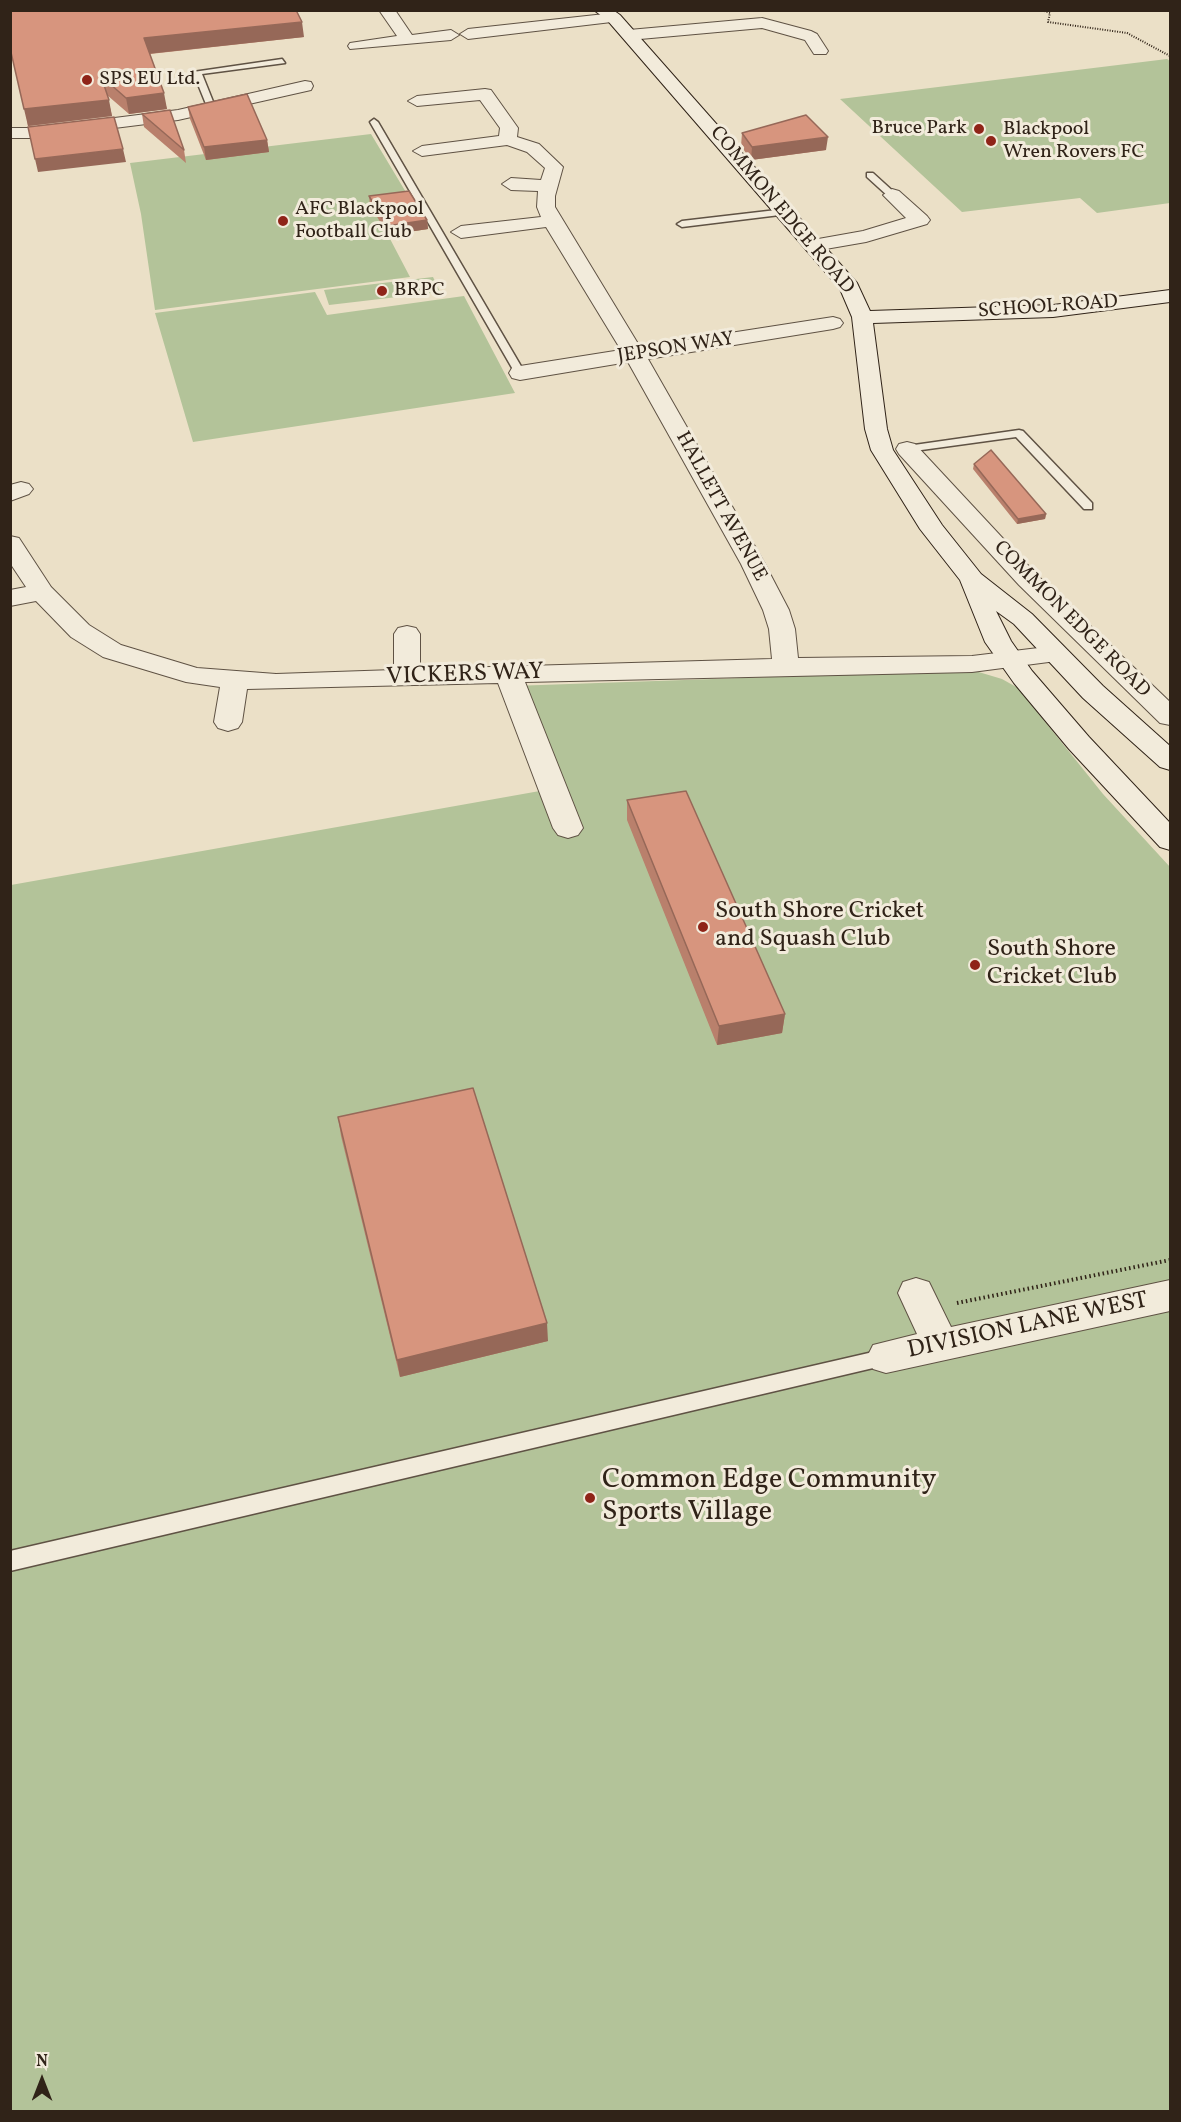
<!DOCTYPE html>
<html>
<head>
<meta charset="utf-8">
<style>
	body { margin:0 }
	#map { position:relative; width:1181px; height:2122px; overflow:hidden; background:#ebe0c7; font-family:Vollkorn,serif }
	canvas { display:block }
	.frame { position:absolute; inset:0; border:12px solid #302318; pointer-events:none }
	.north { position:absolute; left:12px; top:2050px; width:60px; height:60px; -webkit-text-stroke:4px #f2ebdb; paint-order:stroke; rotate:0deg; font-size:16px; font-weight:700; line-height:24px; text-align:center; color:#302318 }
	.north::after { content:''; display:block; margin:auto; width:21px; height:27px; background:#302318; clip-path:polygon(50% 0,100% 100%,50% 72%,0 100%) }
</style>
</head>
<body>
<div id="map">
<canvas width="1181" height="2122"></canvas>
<div class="frame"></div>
<div class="north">N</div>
</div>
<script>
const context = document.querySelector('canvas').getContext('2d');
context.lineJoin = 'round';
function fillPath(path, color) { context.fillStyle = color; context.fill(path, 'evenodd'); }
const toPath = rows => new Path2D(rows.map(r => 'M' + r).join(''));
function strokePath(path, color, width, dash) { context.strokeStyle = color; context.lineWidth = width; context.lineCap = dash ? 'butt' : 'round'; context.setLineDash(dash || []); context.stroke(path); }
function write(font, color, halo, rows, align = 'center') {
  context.font = font + ' Vollkorn,serif'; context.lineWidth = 6; context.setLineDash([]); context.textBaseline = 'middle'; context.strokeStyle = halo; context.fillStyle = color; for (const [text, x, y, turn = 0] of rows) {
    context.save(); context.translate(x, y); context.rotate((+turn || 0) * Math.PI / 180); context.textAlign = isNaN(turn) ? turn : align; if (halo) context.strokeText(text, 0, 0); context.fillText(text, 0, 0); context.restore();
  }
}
const green = toPath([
	[1167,59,1170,61,1170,203,1097,213,1080,198,962,212,840,99],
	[371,134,428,229,388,235,410,277,155,310,141,214,130,163],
	[433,277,440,292,329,305,324,290],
	[315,292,327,315,464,296,515,393,193,442,155,313],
	[972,670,1002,679,1018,688,1103,794,1170,867,1170,2111,11,2112,11,885,551,789,512,686]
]);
const pathFar1 = toPath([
	[1042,10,1050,13,1048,22,1127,33,1170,56]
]);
const path = toPath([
	[957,1303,1170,1260]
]);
const lane = toPath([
	[282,59,285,63,202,74,216,109,212,112,208,109,193,72,282,59],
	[374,119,378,122,525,373,524,375,515,373,370,122,374,119],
	[867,173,873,173,895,193,895,197,889,197,867,177,867,173],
	[785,209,788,210,788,214,682,227,677,224,682,221,785,209],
	[1019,430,1023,431,1092,503,1092,509,1084,509,1016,437,907,452,901,449,907,446,1019,430],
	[886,1349,893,1351,895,1357,893,1363,886,1365,10,1571,10,1551,886,1349]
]);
const street = toPath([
	[379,10,395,10,412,35,451,30,459,35,451,40,350,49,348,46,350,43,397,36,379,10],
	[614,13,622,18,620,21,468,39,460,34,468,29,614,13],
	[762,18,811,31,817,34,828,51,826,54,814,54,805,40,762,28,629,40,621,35,629,30,762,18],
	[305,81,311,82,313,86,311,90,178,120,35,138,10,138,10,128,35,128,178,110,305,81],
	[485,89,491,90,518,128,517,137,539,144,563,167,555,196,555,207,640,347,833,317,840,319,843,323,840,327,833,329,648,359,765,564,789,610,795,629,798,658,972,656,1055,646,1064,648,1068,654,1064,660,972,672,525,682,583,828,578,835,568,838,558,835,553,828,498,683,247,689,242,722,238,728,228,731,218,728,214,722,220,687,186,682,103,657,71,637,36,601,10,606,10,590,26,587,10,563,10,536,19,538,51,587,89,625,121,645,197,668,276,674,394,670,394,634,398,628,407,626,416,628,420,634,420,669,772,659,769,629,763,610,741,564,628,362,520,380,512,378,509,373,512,368,520,366,621,350,546,227,461,238,451,232,461,226,541,217,537,207,538,191,511,190,502,184,511,178,541,180,545,168,527,152,507,145,422,156,413,151,422,146,499,136,500,128,480,100,417,106,408,101,417,96,485,89],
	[892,189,899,191,927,216,930,220,927,224,866,242,814,251,804,245,807,241,863,231,906,218,883,195,892,189],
	[907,442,915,444,1037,575,1170,702,1170,725,1160,723,1019,585,899,454,896,449,899,444,907,442],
	[21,482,29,484,33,489,29,494,10,501,10,485,21,482],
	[916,1278,929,1282,951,1327,1170,1280,1170,1311,886,1373,873,1369,867,1357,873,1345,917,1334,898,1293,903,1282,916,1278]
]);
const secondary = toPath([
	[594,10,613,10,620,15,857,283,870,311,1053,305,1170,290,1170,302,1053,317,873,323,887,429,893,450,942,525,981,574,1032,614,1103,686,1170,746,1170,770,1160,767,1083,698,1014,624,996,611,1011,641,1032,671,1089,737,1170,823,1170,850,1160,847,1069,749,1014,683,985,642,960,580,920,529,871,450,865,429,852,317,840,289,608,21,594,10]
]);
const wall = toPath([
	[10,10,304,37,150,54,167,109,129,114,107,95,112,116,28,126],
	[188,107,267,140,269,152,206,160,190,119],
	[142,114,184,150,186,163,144,127],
	[742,133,826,150,751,160,741,146],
	[369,196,427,220,428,229,388,235,370,205],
	[974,464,1046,514,1045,519,1017,524,973,469],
	[627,800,785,1014,782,1033,717,1045,627,820],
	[338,1117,548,1341,400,1377,341,1136]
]);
const shadedWall = toPath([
	[302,22,304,37,147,54,144,38],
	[164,93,167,109,129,114,126,98],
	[109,100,112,116,28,126,24,109],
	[828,137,826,150,751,160,752,147],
	[267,140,269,152,206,160,204,147],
	[123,149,126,162,38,172,35,159],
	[427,220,428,229,388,235,387,226],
	[1046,514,1045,519,1017,524,1018,519],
	[785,1014,782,1033,717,1045,719,1026],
	[547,1323,548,1341,400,1377,397,1360]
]);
const building = toPath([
	[10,10,296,10,302,22,144,38,164,93,126,98,101,76,109,100,24,109,10,48,10,10],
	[247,94,267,140,204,147,188,107,247,94],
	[170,110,184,150,142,114,170,110],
	[806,115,828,137,752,147,742,133,806,115],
	[114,117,123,149,35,159,28,127,114,117],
	[409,191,427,220,387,226,369,196,409,191],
	[991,450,1046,514,1018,519,974,464,991,450],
	[686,791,785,1014,719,1026,627,800,686,791],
	[473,1088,547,1323,397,1360,338,1117,473,1088]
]);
const markers = [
	[87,80,6,"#8f2418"],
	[979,129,6,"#8f2418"],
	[991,141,6,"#8f2418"],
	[283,221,6,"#8f2418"],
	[382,291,6,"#8f2418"],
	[703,927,6,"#8f2418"],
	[975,965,6,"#8f2418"],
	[590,1498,6,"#8f2418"]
];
const farPoinames = [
	["SPS EU Ltd.",99,80],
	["Bruce Park",967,129,"right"],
	["Blackpool",1003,130],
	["Wren Rovers FC",1003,153],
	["AFC Blackpool",295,210],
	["Football Club",295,233],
	["BRPC",394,291]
];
const farStreetnames = [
	["COMMON EDGE ROAD",781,211,50],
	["SCHOOL ROAD",1048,308,-4],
	["JEPSON WAY",676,349,-9],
	["HALLETT AVENUE",720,507,61],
	["COMMON EDGE ROAD",1071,620,45]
];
const streetNames = [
	["VICKERS WAY",465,676,-2],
	["DIVISION LANE WEST",1028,1327,-12]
];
const poiNames = [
	["South Shore Cricket",715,913],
	["and Squash Club",715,941],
	["South Shore",987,951],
	["Cricket Club",987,979]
];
const nearPoinames = [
	["Common Edge Community",602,1482],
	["Sports Village",602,1514]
];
fillPath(green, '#b3c399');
strokePath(lane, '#5f5244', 3);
strokePath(street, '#5f5244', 2);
strokePath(secondary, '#302318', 2);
strokePath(pathFar1, '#302318', 2, [1, 1.5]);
strokePath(path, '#302318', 4, [1.5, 3]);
fillPath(lane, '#f2ebdb');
fillPath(street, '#f2ebdb');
fillPath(secondary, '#f2ebdb');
fillPath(wall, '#b9806c');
fillPath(shadedWall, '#966858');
fillPath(building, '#d7957e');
strokePath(building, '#966858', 1.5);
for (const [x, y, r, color] of markers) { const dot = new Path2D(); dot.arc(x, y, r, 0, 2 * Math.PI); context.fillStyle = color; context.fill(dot); strokePath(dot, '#f2ebdb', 2); }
write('20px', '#302318', '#f2ebdb', farPoinames, 'left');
write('20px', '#302318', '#f2ebdb', farStreetnames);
write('24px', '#302318', '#f2ebdb', streetNames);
write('24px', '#302318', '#f2ebdb', poiNames, 'left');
write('28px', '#302318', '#f2ebdb', nearPoinames, 'left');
</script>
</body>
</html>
